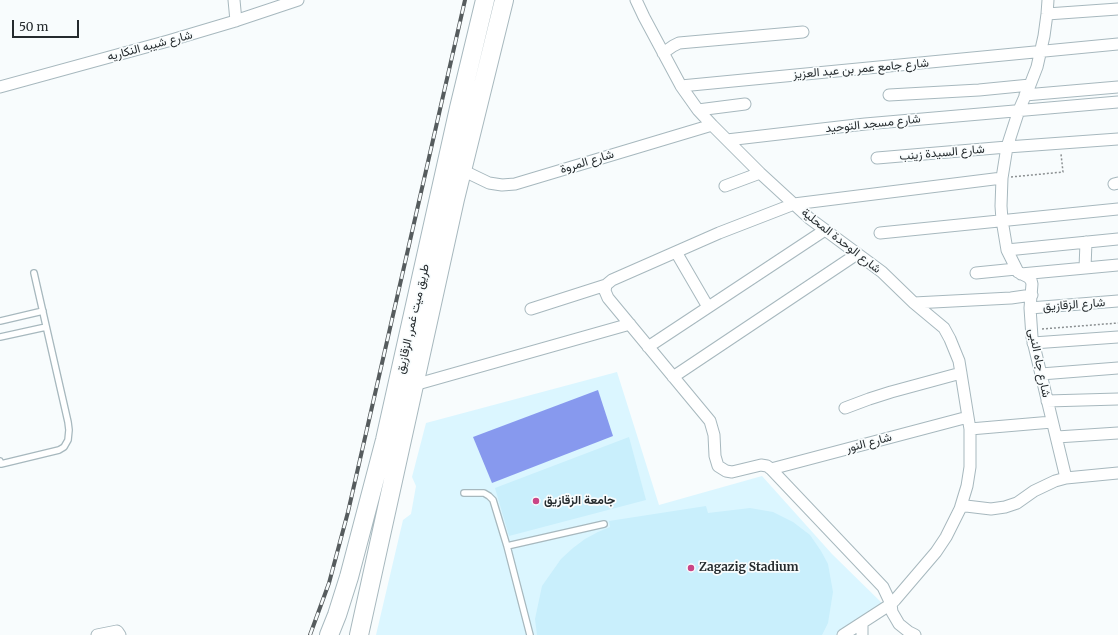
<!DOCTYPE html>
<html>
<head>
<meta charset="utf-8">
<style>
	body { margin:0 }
	#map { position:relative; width:1118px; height:635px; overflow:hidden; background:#f8fcfd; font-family:Merriweather,serif }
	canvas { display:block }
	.scale { position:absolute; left:12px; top:20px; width:67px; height:18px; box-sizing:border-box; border:2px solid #252b2e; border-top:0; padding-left:5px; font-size:12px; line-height:14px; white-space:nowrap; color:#252b2e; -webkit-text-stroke:3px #f8fcfd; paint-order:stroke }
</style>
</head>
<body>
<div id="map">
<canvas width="1118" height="635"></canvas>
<div class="scale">50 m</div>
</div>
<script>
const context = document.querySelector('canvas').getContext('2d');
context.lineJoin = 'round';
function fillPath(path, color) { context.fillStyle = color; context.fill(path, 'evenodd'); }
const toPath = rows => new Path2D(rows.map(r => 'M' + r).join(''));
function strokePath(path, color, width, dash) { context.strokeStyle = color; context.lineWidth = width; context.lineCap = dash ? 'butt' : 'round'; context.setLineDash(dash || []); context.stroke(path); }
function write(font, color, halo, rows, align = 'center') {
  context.font = font + ' Merriweather,Vazirmatn,serif'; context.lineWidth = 3.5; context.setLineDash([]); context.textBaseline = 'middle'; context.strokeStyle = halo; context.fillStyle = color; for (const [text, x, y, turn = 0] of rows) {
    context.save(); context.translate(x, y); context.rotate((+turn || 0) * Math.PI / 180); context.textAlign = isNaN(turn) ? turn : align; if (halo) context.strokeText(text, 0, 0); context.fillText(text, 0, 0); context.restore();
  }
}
const built = toPath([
	[617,372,659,505,762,476,832,554,885,606,838,635,376,635,403,520,411,514,416,486,412,477,426,423]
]);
const green = toPath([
	[629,437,646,500,509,536,495,488],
	[706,506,708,513,750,508,773,512,793,522,810,535,821,551,828,564,833,592,828,623,822,635,537,635,535,619,542,586,561,559,573,548,585,539,598,532,610,527,609,521]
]);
const water = toPath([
	[598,390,613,436,492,483,473,437]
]);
const path = toPath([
	[1011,177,1063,172,1061,154],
	[1042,329,1118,323]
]);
const service = toPath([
	[0,321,43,311],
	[0,337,46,327],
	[0,461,1,464,59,450,64,447,68,440,69,430,68,422,34,273],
	[464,493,484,493,489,496,493,500,507,546,530,635],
	[507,546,604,524]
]);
const minor = toPath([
	[234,0,236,21],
	[636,0,644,17,681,86,698,110,712,125,760,173,809,218,882,272,914,303,944,328,950,339,959,361,968,417,970,429,970,467,967,486,960,509],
	[1048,0,1047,14,1044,36,1037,67,1030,85,1019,110,1007,147,1002,178,1001,206,1002,220,1007,250,1018,272,1028,277,1031,280,1032,284,1030,308,1032,337,1066,478],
	[1047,14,1118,9],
	[663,53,673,46,679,43,803,32],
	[681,86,1118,44],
	[0,87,168,41,232,22,298,0],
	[889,95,979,90,1030,85],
	[1025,95,1118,87],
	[698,110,745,104],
	[727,140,865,124,1118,102],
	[877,158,1007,147,1118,139],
	[462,170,489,183,502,185,515,184,712,125],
	[1114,184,1118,183],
	[725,186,760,173],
	[880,233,1118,209],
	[1007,250,1118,239],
	[676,252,708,307],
	[1085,268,1086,242],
	[976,273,1016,269],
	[1021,274,1118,265],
	[914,303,1011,298,1032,295],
	[1030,308,1118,301],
	[531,309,606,285],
	[1033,343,1118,337],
	[648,347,825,230],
	[1041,374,1118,368],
	[673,377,857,254],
	[414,385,630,324],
	[1047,401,1118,399],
	[845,408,869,399,891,392,961,373],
	[970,429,1052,422],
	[1057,437,1118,433],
	[771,469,968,417],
	[862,623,862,635],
	[97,635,117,631,118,632,120,635],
	[843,635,891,604,895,600,936,552,946,537,960,509,962,507,966,506,991,509,1005,507,1017,503,1034,491,1055,481,1066,478,1118,473],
	[915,635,909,632,899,624,892,612,891,604,883,587,771,469,767,466,761,465,732,472,726,471,718,466,715,456,714,435,710,421,608,298,605,291,606,285,612,280,719,233,794,204,1002,178]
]);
const trunk = toPath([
	[329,635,337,615,349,577,385,440,459,108,485,0],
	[359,635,455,199,504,0]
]);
const rail = toPath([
	[310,635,329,583,348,512,465,0]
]);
const markers = [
	[536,501,4,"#ca4586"],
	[691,568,4,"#ca4586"]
];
const streetNames = [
	["شارع شيبه النكاريه",150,46,-15],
	["شارع جامع عمر بن عبد العزيز",861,69,-5],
	["شارع مسجد التوحيد",873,124,-6],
	["شارع السيدة زينب",942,153,-5],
	["شارع المروة",587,162,-17],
	["شارع الوحدة المحلية",841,241,38],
	["شارع الزقازيق",1074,305,-4],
	["طريق ميت غمر, الزقازيق",413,319,-77],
	["شارع جاه النبى",1039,363,78],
	["شارع النور",869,443,-15]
];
const poiNames = [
	["جامعة الزقازيق",544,501],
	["Zagazig Stadium",699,568]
];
fillPath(built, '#dbf6ff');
fillPath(green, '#c9effc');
fillPath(water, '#8799ee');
strokePath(service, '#a7b8be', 8);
strokePath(minor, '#a7b8be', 13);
strokePath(trunk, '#a7b8be', 20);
strokePath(path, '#8b9092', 1.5, [2, 2]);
strokePath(service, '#fff', 5.5);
strokePath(minor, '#fff', 11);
strokePath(trunk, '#fff', 18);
strokePath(rail, '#565c5e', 4);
strokePath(rail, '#f8fcfd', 2.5, [8]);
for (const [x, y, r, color] of markers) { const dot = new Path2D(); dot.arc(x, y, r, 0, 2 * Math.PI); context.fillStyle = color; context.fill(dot); strokePath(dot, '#f8fcfd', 1.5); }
write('12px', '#252b2e', '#f8fcfd', streetNames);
write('bold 12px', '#252b2e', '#f8fcfd', poiNames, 'left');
</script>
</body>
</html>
